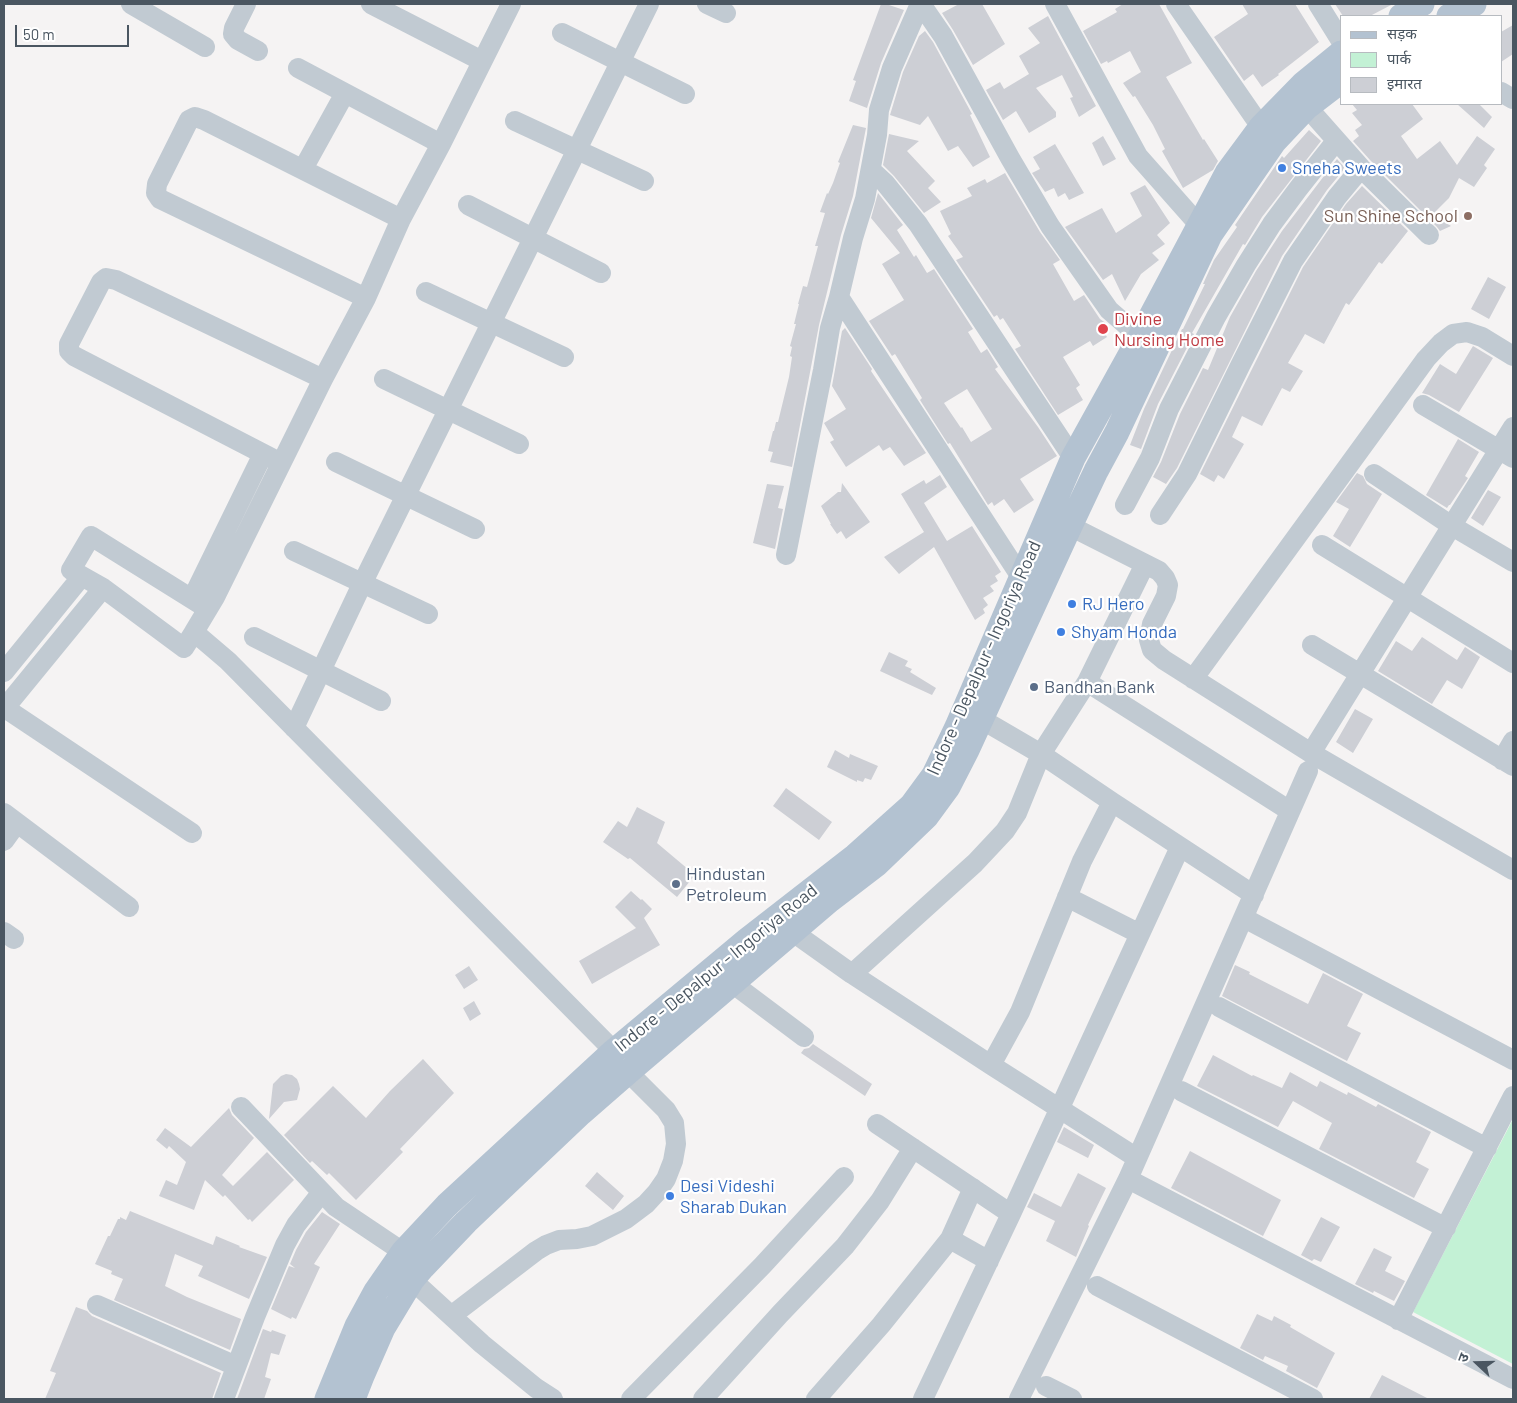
<!DOCTYPE html>
<html>
<head>
<meta charset="utf-8">
<style>
	body { margin:0 }
	#map { position:relative; width:1517px; height:1403px; overflow:hidden; background:#f5f3f3; font-family:Barlow,"Noto Sans Devanagari",sans-serif }
	canvas { display:block }
	.frame { position:absolute; inset:0; border:5px solid #4a5661; pointer-events:none }
	.legend { position:absolute; left:1340px; top:15px; width:162px; height:90px; box-sizing:border-box; background:#fff; border:1px solid #b7bbc0; margin:0; padding:6px 9px; list-style:none; font-size:15px; color:#4a5661 }
	.legend li { display:flex; align-items:center; gap:10px; height:25px }
	.legend b { width:25px; border:1px solid #b7bbc0 }
	.north { position:absolute; left:1452px; top:1338px; width:50px; height:50px; -webkit-text-stroke:4px #fff; paint-order:stroke; rotate:291deg; font-size:14px; font-weight:700; line-height:20px; text-align:center; color:#4a5661 }
	.north::after { content:''; display:block; margin:auto; width:18px; height:22px; background:#4a5661; clip-path:polygon(50% 0,100% 100%,50% 72%,0 100%) }
	.scale { position:absolute; left:15px; top:25px; width:114px; height:22px; box-sizing:border-box; border:2px solid #4a5661; border-top:0; padding-left:6px; font-size:15px; line-height:18px; white-space:nowrap; color:#4a5661; -webkit-text-stroke:4px #fff; paint-order:stroke }
</style>
</head>
<body>
<div id="map">
<canvas width="1517" height="1403"></canvas>
<div class="frame"></div>
<ul class="legend">
<li><b style="height:6px;background:#b3c2d1"></b>सड़क</li>
<li><b style="height:14px;background:#c3f1d5"></b>पार्क</li>
<li><b style="height:14px;background:#cdcfd5"></b>इमारत</li>
</ul>
<div class="north">उ</div>
<div class="scale">50 m</div>
</div>
<script>
const context = document.querySelector('canvas').getContext('2d');
context.lineJoin = 'round';
function fillPath(path, color) { context.fillStyle = color; context.fill(path, 'evenodd'); }
const toPath = rows => new Path2D(rows.map(r => 'M' + r).join(''));
function strokePath(path, color, width, dash) { context.strokeStyle = color; context.lineWidth = width; context.lineCap = dash ? 'butt' : 'round'; context.setLineDash(dash || []); context.stroke(path); }
function write(font, color, halo, rows, align = 'center') {
  context.font = font + ' Barlow,sans-serif'; context.lineWidth = 4.5; context.setLineDash([]); context.textBaseline = 'middle'; context.strokeStyle = halo; context.fillStyle = color; for (const [text, x, y, turn = 0] of rows) {
    context.save(); context.translate(x, y); context.rotate((+turn || 0) * Math.PI / 180); context.textAlign = isNaN(turn) ? turn : align; if (halo) context.strokeText(text, 0, 0); context.fillText(text, 0, 0); context.restore();
  }
}
const green = toPath([
	[1513,1119,1513,1364,1413,1312]
]);
const building = toPath([
	[881,4,886,4,904,10,881,63,867,108,849,101,856,81,853,80],
	[959,4,982,4,1005,44,973,65,953,30,942,13],
	[1123,4,1159,4,1192,63,1166,77,1203,140,1204,139,1218,161,1213,170,1183,188,1162,151,1165,149,1153,125,1135,96,1133,97,1123,83,1141,72,1130,51,1108,63,1107,61,1101,64,1083,31,1117,12,1115,9],
	[1242,4,1295,4,1319,42,1278,74,1279,75,1262,87,1253,74,1244,81,1214,37,1248,14],
	[1335,4,1393,4,1370,16,1343,16],
	[1048,16,1096,106,1079,117,1070,98,1073,97,1062,75,1036,88,1056,112,1056,117,1029,133,1016,111,1003,120,986,90,1000,82,1004,89,1029,74,1019,56,1040,43,1028,28],
	[1513,25,1513,54,1501,62,1501,32],
	[925,31,933,42,972,114,970,115,990,157,973,167,958,146,948,151,928,116,920,125,890,115,903,72,919,36],
	[1352,104,1412,104,1423,119,1401,136,1417,159,1440,141,1457,165,1477,136,1495,149,1484,165,1487,168,1474,187,1459,178,1449,198,1433,214,1451,226,1440,231,1437,227,1370,160,1353,141,1359,136,1355,130,1362,125,1352,113,1357,110],
	[1457,104,1479,104,1492,117,1484,128],
	[853,125,866,128,865,133,853,196,841,235,819,325,792,467,770,462,773,452,768,451,773,431,774,431,776,422,778,422,789,377,792,357,790,356,792,347,790,346,796,324,794,324,799,304,798,304,803,286,807,287,818,246,815,246,825,213,820,212,827,193,828,194,833,183,840,163,838,162],
	[1309,130,1321,141,1262,217,1245,245,1243,244,1192,333,1194,334,1158,404,1141,449,1130,445,1144,409,1182,329,1183,329,1205,284,1203,284,1214,260,1237,227,1235,225,1282,156,1284,158],
	[889,134,919,141,907,151,935,181,928,188,941,202,924,213,894,176,883,165],
	[1103,136,1116,159,1103,166,1092,143],
	[1055,144,1084,193,1069,200,1065,193,1058,197,1054,188,1045,192,1032,173,1040,169,1033,157],
	[1337,159,1345,168,1327,190,1282,256,1177,468,1166,484,1153,477,1161,462,1180,414,1203,368,1208,370,1230,317,1256,271,1282,231],
	[1005,173,1040,232,1060,260,1053,264,1074,301,1084,295,1100,319,1107,324,1110,329,1104,332,1107,337,1093,346,1090,341,1063,357,1080,385,1076,388,1083,400,1058,415,1015,349,1021,346,1003,318,1000,320,997,315,994,317,956,260,963,257,948,236,951,234,940,211,972,196,967,188,985,179,987,183],
	[1145,185,1170,223,1157,235,1165,244,1152,253,1159,260,1141,274,1125,301,1112,274,1103,280,1065,227,1102,208,1116,233,1142,216,1130,193],
	[1362,186,1408,231,1382,264,1379,262,1349,305,1346,303,1324,344,1305,334,1288,363,1303,371,1290,392,1282,388,1262,426,1242,416,1232,437,1244,444,1224,479,1218,475,1214,482,1200,474,1251,371,1303,267,1346,204],
	[878,193,903,225,897,230,914,257,916,255,927,273,934,269,973,329,968,332,981,353,987,349,998,367,995,369,1038,427,1057,456,1020,479,1034,500,1014,513,1004,499,994,506,992,502,988,505,950,443,948,444,920,400,922,398,895,354,892,356,869,321,904,300,882,264,900,253,871,218],
	[967,389,992,429,971,442,962,427,961,428,944,403],
	[1488,277,1506,287,1489,319,1471,309],
	[845,328,872,369,871,371,926,453,904,466,890,447,883,451,879,445,846,467,830,442,834,440,824,423,846,409,832,386,842,331],
	[1473,346,1493,358,1459,412,1429,395,1422,393,1440,364,1456,374],
	[1458,439,1479,452,1465,476,1468,478,1450,505,1449,505,1447,508,1426,495],
	[1357,473,1363,476,1367,484,1382,494,1350,547,1333,536,1349,509,1336,502],
	[940,475,947,487,924,503,947,541,972,526,1001,572,995,576,998,581,990,586,994,591,983,598,988,605,983,609,985,613,975,620,934,547,899,574,884,557,924,532,901,494,924,480,926,484],
	[842,483,870,522,846,539,841,531,837,534,830,524,831,524,821,506,838,492,841,492],
	[767,484,784,486,778,508,783,509,775,549,753,543],
	[1488,490,1501,497,1483,526,1471,518],
	[1422,637,1457,660,1465,647,1480,657,1462,689,1447,680,1432,704,1378,671,1396,641,1412,651],
	[889,652,908,661,905,666,912,669,910,672,936,688,932,695,880,671],
	[1355,709,1373,719,1353,753,1336,742],
	[835,750,849,758,850,754,878,766,871,780,865,778,863,782,857,780,857,782,827,767],
	[786,788,832,822,819,840,773,806],
	[637,807,665,822,657,843,695,875,677,897,630,858,628,859,603,842,618,821,627,827],
	[631,891,641,900,642,899,652,909,644,918,660,945,592,984,579,961,636,928,615,907],
	[1235,965,1250,972,1249,974,1308,1004,1323,973,1363,994,1347,1026,1361,1033,1347,1061,1222,996],
	[469,966,478,980,464,989,455,975],
	[474,1001,481,1014,470,1021,463,1008],
	[813,1044,872,1084,865,1096,801,1053,804,1049,809,1048],
	[1213,1055,1252,1076,1253,1075,1282,1088,1290,1072,1317,1087,1320,1081,1347,1095,1348,1092,1376,1107,1378,1104,1431,1132,1416,1162,1429,1169,1414,1198,1319,1149,1332,1123,1293,1101,1278,1127,1197,1086],
	[423,1059,454,1093,400,1149,403,1152,356,1200,329,1173,327,1175,312,1161,310,1163,284,1135,333,1086,366,1118,390,1091],
	[286,1074,292,1075,297,1079,299,1084,300,1089,297,1100,284,1102,269,1119,273,1084,281,1076],
	[229,1108,232,1115,254,1138,222,1175,233,1186,267,1152,294,1180,252,1222,250,1219,248,1220,225,1195,223,1197,205,1180,194,1210,159,1196,166,1180,177,1185,186,1162,169,1146,167,1149,156,1140,165,1128,191,1147],
	[1064,1127,1094,1145,1088,1158,1057,1142],
	[1190,1151,1281,1200,1263,1236,1171,1188],
	[597,1172,624,1196,613,1210,585,1186],
	[1078,1173,1106,1188,1088,1225,1089,1226,1076,1257,1046,1241,1055,1221,1027,1207,1034,1193,1061,1207],
	[130,1211,213,1245,216,1236,240,1246,239,1247,267,1257,249,1299,198,1276,203,1266,175,1254,165,1286,187,1297,241,1319,230,1350,114,1300,123,1279,111,1274,112,1271,95,1264,108,1236,110,1236,118,1219,120,1219,120,1217,126,1220],
	[322,1212,340,1224,314,1264,320,1267,296,1319,292,1317,291,1319,271,1309,289,1266,295,1268,290,1264,296,1250,306,1232],
	[1321,1217,1340,1227,1321,1262,1314,1259,1312,1261,1301,1255],
	[1374,1248,1392,1257,1385,1271,1405,1281,1394,1301,1374,1291,1373,1293,1355,1284],
	[76,1307,87,1311,92,1316,221,1373,212,1399,45,1399,56,1373,50,1371],
	[1257,1314,1272,1321,1274,1316,1291,1325,1290,1327,1335,1353,1317,1388,1286,1371,1288,1366,1265,1356,1263,1360,1240,1348],
	[263,1329,271,1332,272,1330,286,1335,279,1355,271,1353,265,1377,271,1379,264,1399,237,1399],
	[1382,1375,1429,1399,1369,1399]
]);
const minor = toPath([
	[131,4,205,47],
	[246,4,234,28,233,34,238,40,258,51],
	[371,4,482,61],
	[511,4,441,144,401,219,366,298,323,379,215,597,194,632,228,661,614,1051],
	[707,4,726,13],
	[921,4,943,36,1010,158,1050,226,1109,310,1140,337],
	[1055,4,1138,156,1199,225],
	[1176,4,1261,127],
	[1318,4,1341,41],
	[562,33,685,94],
	[298,68,441,144],
	[1501,92,1513,99],
	[1307,107,1361,168,1429,235],
	[515,121,644,181],
	[303,169,345,93],
	[871,170,885,183,918,224,1073,458],
	[468,205,601,273],
	[426,292,564,357],
	[839,297,1021,577],
	[366,298,160,199,156,193,157,184,189,120,195,117,204,120,401,219],
	[384,379,519,444],
	[1423,405,1513,458],
	[336,462,475,529],
	[281,463,74,356,69,351,69,344,101,282,106,278,116,280,323,379],
	[1374,474,1452,526,1513,562],
	[1125,505,1150,458,1169,409,1216,317,1246,265,1272,224,1298,189,1336,141],
	[1160,515,1187,474,1240,366,1293,261,1337,197,1361,168],
	[1070,526,1159,571,1165,578,1168,585,1166,596,1152,624,1149,640,1152,650,1164,660,1311,753,1513,870],
	[1322,545,1513,663],
	[294,551,428,614],
	[786,555,823,370,830,328,839,297,853,238,865,199,877,135,879,110,892,68,920,4],
	[192,599,263,454],
	[194,632,184,648,103,588,71,570,91,536,208,609],
	[254,637,381,701],
	[1312,645,1513,766],
	[4,672,82,576],
	[1193,679,1426,359,1441,343,1453,334,1467,332,1482,337,1513,356],
	[1087,682,1290,811],
	[5,708,192,833],
	[4,709,103,588],
	[981,719,1041,754,1112,802,1254,895],
	[294,728,363,582,649,4],
	[1311,753,1513,427],
	[1502,760,1513,741],
	[4,813,129,907],
	[4,841,17,823],
	[1067,897,1140,934],
	[1244,918,1513,1060],
	[783,923,793,932,852,974,991,1065,1137,1158],
	[4,932,14,939],
	[852,974,975,863,1005,831,1017,813,1041,754,1087,682,1145,564],
	[732,983,804,1037],
	[1219,1007,1487,1148],
	[991,1065,1020,1012,1082,861,1112,802],
	[1181,1091,1446,1228],
	[241,1107,336,1207,403,1252],
	[877,1124,1011,1214],
	[1128,1179,1513,1379],
	[950,1239,989,1261],
	[412,1280,482,1344,536,1388,553,1399],
	[1097,1286,1313,1399],
	[97,1305,236,1366],
	[451,1316,536,1251,546,1245,559,1240,577,1239,592,1236,626,1219,646,1204,657,1192,666,1179,673,1161,676,1144,674,1123,666,1110,628,1072],
	[1398,1320,1513,1096],
	[1046,1386,1072,1399],
	[224,1399,255,1317,285,1245,296,1225,322,1192],
	[631,1399,762,1266,844,1177],
	[703,1399,780,1314,845,1246,880,1201,913,1148],
	[816,1399,881,1325,950,1239,973,1188],
	[923,1399,1011,1214,1180,847],
	[1019,1399,1128,1179,1308,771]
]);
const major = toPath([
	[1401,16,1422,4],
	[1449,16,1474,4],
	[327,1399,357,1326,376,1291,403,1252,447,1205,614,1051,747,940,855,856,912,805,934,775,957,727,1073,458,1140,337,1227,173,1261,127,1303,84,1341,53],
	[353,1399,362,1376,383,1328,412,1280,423,1267,466,1222,581,1113,628,1072,830,900,877,864,926,817,948,787,967,750,1070,526,1096,471,1117,432,1210,235,1274,142,1307,107,1341,81]
]);
const markers = [
	[1282,168,5,"#3f7fe0"],
	[1468,216,5,"#8d6e63"],
	[1103,329,6,"#e0444e"],
	[1072,604,5,"#3f7fe0"],
	[1061,632,5,"#3f7fe0"],
	[1034,687,5,"#5c6f8a"],
	[676,884,5,"#5c6f8a"],
	[670,1196,5,"#3f7fe0"]
];
const shopNames = [
	["Sneha Sweets",1292,168],
	["RJ Hero",1082,604],
	["Shyam Honda",1071,632],
	["Desi Videshi",680,1186],
	["Sharab Dukan",680,1207]
];
const educationNames = [
	["Sun Shine School",1458,216]
];
const healthNames = [
	["Divine",1114,319],
	["Nursing Home",1114,340]
];
const streetNames = [
	["Indore - Depalpur - Ingoriya Road",984,658,-66],
	["Indore - Depalpur - Ingoriya Road",716,968,-39]
];
const serviceNames = [
	["Bandhan Bank",1044,687],
	["Hindustan",686,874],
	["Petroleum",686,895]
];
fillPath(green, '#c3f1d5');
fillPath(building, '#cdcfd5');
strokePath(minor, '#c1cad2', 20);
strokePath(major, '#b3c2d1', 25);
for (const [x, y, r, color] of markers) { const dot = new Path2D(); dot.arc(x, y, r, 0, 2 * Math.PI); context.fillStyle = color; context.fill(dot); strokePath(dot, '#fff', 2); }
write('18px', '#366cbe', '#fff', shopNames, 'left');
write('18px', '#785e54', '#fff', educationNames, 'right');
write('18px', '#be3a42', '#fff', healthNames, 'left');
write('18px', '#4a5661', '#fff', streetNames);
write('18px', '#4e5e75', '#fff', serviceNames, 'left');
</script>
</body>
</html>
